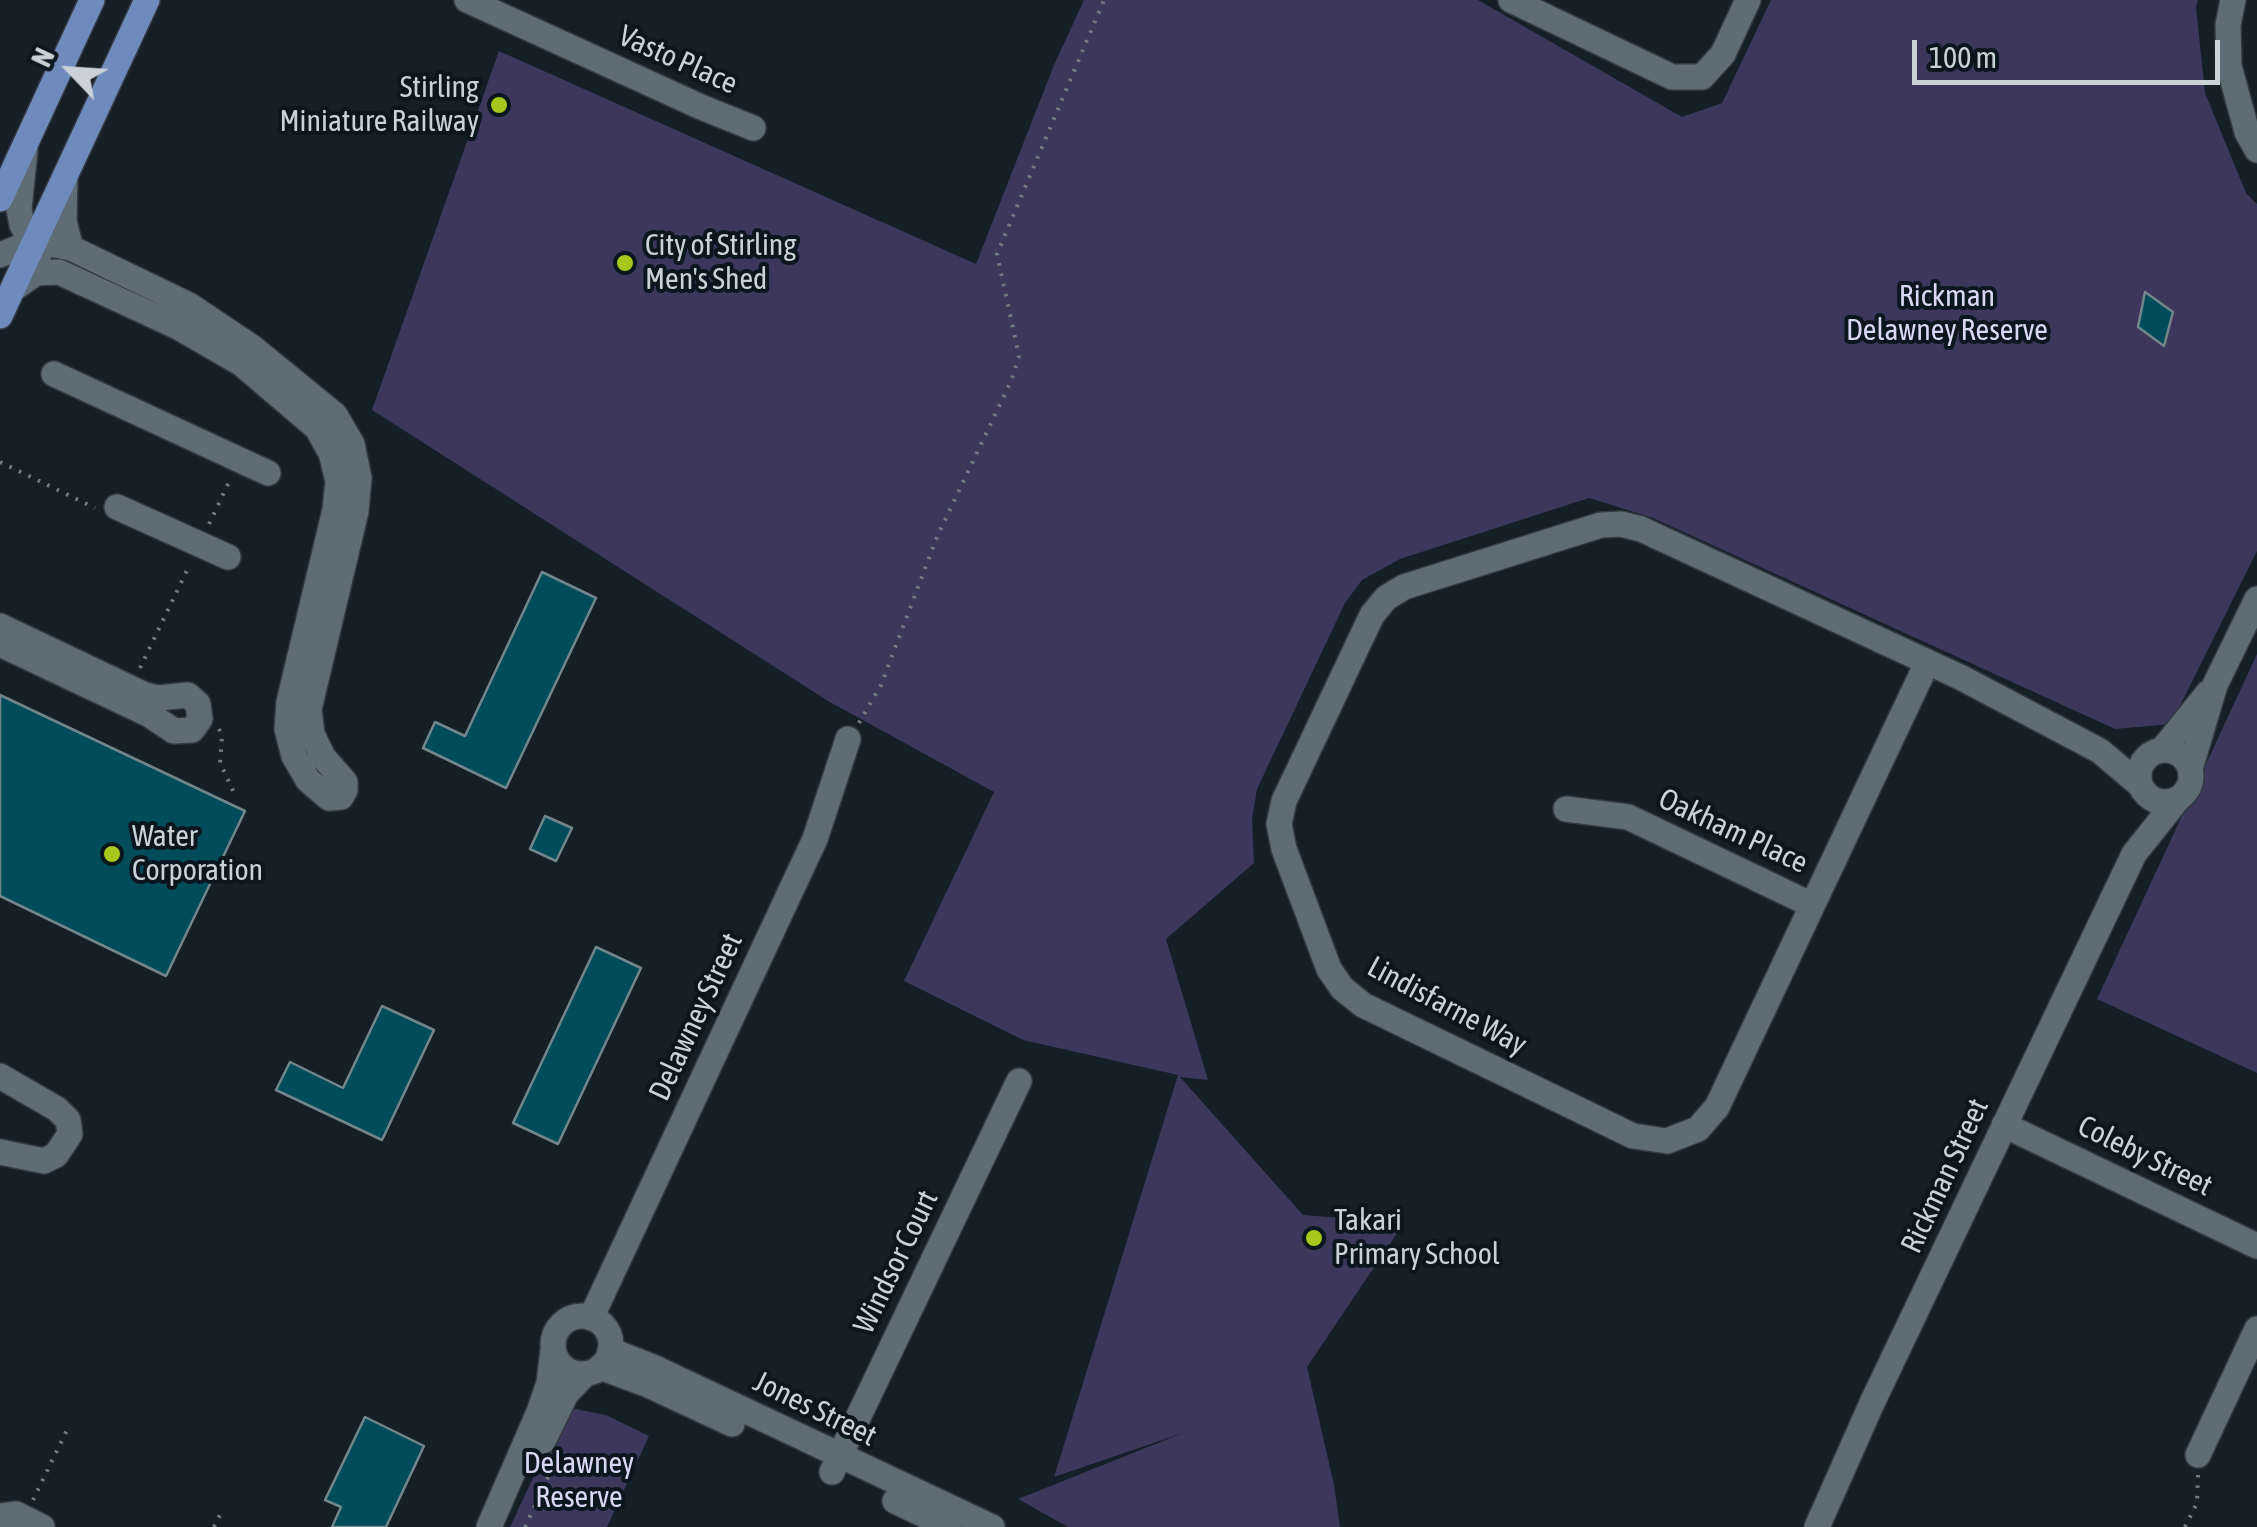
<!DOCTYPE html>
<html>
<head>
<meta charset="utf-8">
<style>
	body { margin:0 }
	#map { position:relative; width:2257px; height:1527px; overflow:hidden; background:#141f28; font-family:"Asap Condensed",sans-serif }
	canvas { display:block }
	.north { position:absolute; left:20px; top:20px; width:100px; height:100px; -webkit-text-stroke:8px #0b161e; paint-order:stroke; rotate:295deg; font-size:28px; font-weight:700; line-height:40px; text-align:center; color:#cad2d8 }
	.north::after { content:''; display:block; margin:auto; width:35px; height:45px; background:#cad2d8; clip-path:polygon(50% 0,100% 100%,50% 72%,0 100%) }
	.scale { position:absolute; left:1912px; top:40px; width:308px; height:45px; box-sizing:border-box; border:5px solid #cad2d8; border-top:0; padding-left:12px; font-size:30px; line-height:35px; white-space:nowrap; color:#cad2d8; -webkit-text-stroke:8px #0b161e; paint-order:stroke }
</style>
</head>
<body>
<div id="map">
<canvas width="2257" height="1527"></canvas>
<div class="north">N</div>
<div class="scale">100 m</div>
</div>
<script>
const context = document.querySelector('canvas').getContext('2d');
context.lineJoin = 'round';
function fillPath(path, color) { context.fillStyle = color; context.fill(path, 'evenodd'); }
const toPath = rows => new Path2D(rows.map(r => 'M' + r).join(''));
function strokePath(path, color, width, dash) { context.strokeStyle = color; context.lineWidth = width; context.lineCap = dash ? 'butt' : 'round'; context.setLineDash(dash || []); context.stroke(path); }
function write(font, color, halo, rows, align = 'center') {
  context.font = font + ' "Asap Condensed",sans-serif'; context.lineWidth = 8; context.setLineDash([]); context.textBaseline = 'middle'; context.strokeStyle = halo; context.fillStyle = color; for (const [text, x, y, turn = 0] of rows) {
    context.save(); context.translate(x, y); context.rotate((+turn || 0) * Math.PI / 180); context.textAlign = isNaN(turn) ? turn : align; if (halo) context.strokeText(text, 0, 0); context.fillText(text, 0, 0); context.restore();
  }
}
const green = toPath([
	[1084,0,1478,0,1682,117,1722,103,1771,0,2198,0,2196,7,2205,93,2246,193,2257,204,2257,551,2171,724,2115,729,1653,518,1589,498,1400,559,1362,580,1345,603,1257,789,1252,819,1254,863,1166,939,1208,1080,1180,1077,1303,1215,1404,1223,1307,1367,1334,1485,1340,1527,1068,1527,1018,1499,1183,1433,1054,1477,1178,1075,1023,1040,904,981,994,792,828,701,372,410,499,51,976,264,1054,65],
	[2257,654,2257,1073,2097,999],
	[566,1407,606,1415,649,1436,607,1527,510,1527]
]);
const building = toPath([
	[2145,292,2173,312,2164,346,2138,327,2145,292],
	[542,572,596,598,506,788,423,748,435,722,465,736,542,572],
	[0,695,245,811,166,976,0,896,0,695],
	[545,816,572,828,556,861,530,849,545,816],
	[596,947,641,968,558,1144,513,1123,596,947],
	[382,1006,434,1030,382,1140,276,1090,290,1062,343,1088,382,1006],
	[365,1417,424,1446,386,1527,332,1527,341,1507,325,1500,365,1417]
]);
const path = toPath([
	[0,462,95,508],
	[209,524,231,478],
	[140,668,190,564],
	[859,723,881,685,937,537,1011,381,1019,356,997,254,1104,0],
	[219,729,222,736,220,763,236,797],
	[33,1500,68,1428],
	[214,1527,220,1515],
	[525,1527,557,1458],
	[2185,1527,2197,1503,2198,1475]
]);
const minor = toPath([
	[467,0,701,107,753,128],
	[1511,0,1672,77,1702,77,1723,54,1748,0],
	[2233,0,2228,25,2229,66,2247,132,2257,150],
	[25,150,19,209,22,225,39,254],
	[65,177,64,222,71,248],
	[0,255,35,241,71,248,189,305,253,348,335,415,352,444,359,478,356,511,309,709,312,734,323,757,345,782,345,790,341,797,329,798,308,780,294,756,287,729,289,702,335,510,338,481,331,453,317,428,242,364,178,327,59,272,36,273,13,289],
	[54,374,268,473],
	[117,507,228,557],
	[0,626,145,695,158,698,188,695,198,704,200,719,192,730,174,731,150,715,0,644],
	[1927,663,1717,1107,1698,1129,1667,1141,1633,1136,1363,1005,1342,988,1329,969,1284,849,1279,824,1284,801,1372,615,1386,598,1404,587,1601,525,1621,524,1641,529,1962,678,2100,751,2139,784],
	'2139 776a26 26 0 1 1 52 0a26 26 0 1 1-52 0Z',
	[2162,750,2208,693],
	[2190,769,2215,685,2257,599],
	[1566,809,1628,817,1812,905],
	[0,1076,57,1109,68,1120,70,1134,56,1155,44,1161,0,1152],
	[2004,1125,2257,1246],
	'553 1345a29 29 0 1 1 58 0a29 29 0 1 1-58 0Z',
	[591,1318,815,839,848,739],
	[610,1350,653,1367,992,1527],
	[600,1367,646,1384,732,1424],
	[543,1441,566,1394,585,1374],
	[2198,1455,2257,1329],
	[832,1472,1019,1081],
	[895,1501,949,1527],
	[0,1516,16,1514,42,1527],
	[489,1527,539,1412,549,1383,553,1350],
	[1817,1527,1872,1403,2134,854,2177,800]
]);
const major = toPath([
	[0,199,92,0],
	[0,316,147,0]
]);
const markers = [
	[499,105,10,"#a8c71d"],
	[625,263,10,"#a8c71d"],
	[112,854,10,"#a8c71d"],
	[1314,1238,10,"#a8c71d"]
];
const streetNames = [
	["Vasto Place",678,60,24],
	["Oakham Place",1733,831,25],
	["Lindisfarne Way",1447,1006,28],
	["Delawney Street",696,1017,-65],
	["Coleby Street",2145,1156,26],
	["Rickman Street",1945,1176,-65],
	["Windsor Court",896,1262,-64],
	["Jones Street",815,1409,26]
];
const poiNames = [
	["Stirling",479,88,"right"],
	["Miniature Railway",479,122,"right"],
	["City of Stirling",645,246],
	["Men's Shed",645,280],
	["Water",132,837],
	["Corporation",132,871],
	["Takari",1334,1221],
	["Primary School",1334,1255]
];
const parkNames = [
	["Rickman",1947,297],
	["Delawney Reserve",1947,331],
	["Delawney",579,1464],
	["Reserve",579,1498]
];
fillPath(green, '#3c375b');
fillPath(building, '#004c5b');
strokePath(building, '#73868b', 2.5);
strokePath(minor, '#323940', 28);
strokePath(major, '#323940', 28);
strokePath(path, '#727c83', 4, [2.5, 8]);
strokePath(minor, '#5e6c76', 25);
strokePath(major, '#6f8abd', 25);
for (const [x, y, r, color] of markers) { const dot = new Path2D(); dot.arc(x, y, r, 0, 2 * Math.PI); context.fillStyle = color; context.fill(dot); strokePath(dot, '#0b161e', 4); }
write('30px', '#cad2d8', '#0b161e', streetNames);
write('30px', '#cad2d8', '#0b161e', poiNames, 'left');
write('30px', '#d9d7f4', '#0b161e', parkNames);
</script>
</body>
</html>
